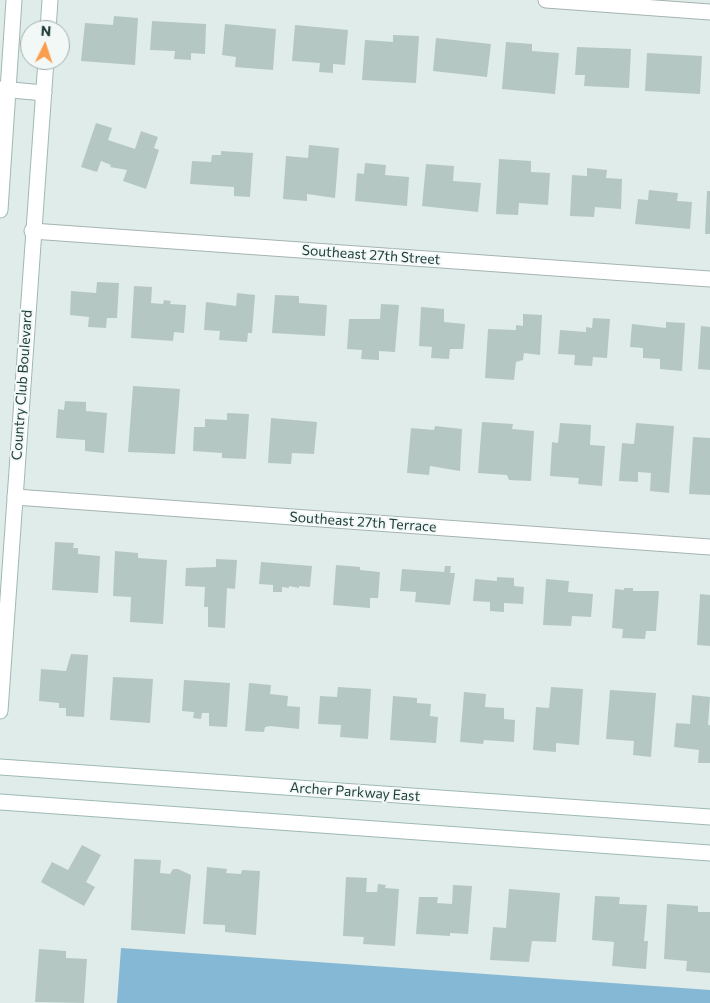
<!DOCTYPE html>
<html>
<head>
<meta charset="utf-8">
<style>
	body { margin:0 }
	#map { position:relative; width:710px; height:1003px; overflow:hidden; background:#e0ece9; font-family:Commissioner,sans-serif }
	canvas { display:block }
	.north { position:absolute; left:20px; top:20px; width:50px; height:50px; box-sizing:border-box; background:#f1f8f6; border:1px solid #9daeac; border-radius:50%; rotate:4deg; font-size:14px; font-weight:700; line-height:20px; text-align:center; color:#203e3c }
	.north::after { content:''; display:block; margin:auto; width:18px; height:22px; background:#fb9d4f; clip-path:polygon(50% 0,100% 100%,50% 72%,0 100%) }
</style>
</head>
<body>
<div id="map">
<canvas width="710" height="1003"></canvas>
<div class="north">N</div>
</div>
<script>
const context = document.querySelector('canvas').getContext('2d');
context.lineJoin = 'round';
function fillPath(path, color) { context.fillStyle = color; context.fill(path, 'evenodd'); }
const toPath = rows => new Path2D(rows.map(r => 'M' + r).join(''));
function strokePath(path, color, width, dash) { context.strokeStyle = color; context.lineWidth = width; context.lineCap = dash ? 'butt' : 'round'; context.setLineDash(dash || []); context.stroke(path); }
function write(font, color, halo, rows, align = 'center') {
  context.font = font + ' Commissioner,sans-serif'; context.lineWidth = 4; context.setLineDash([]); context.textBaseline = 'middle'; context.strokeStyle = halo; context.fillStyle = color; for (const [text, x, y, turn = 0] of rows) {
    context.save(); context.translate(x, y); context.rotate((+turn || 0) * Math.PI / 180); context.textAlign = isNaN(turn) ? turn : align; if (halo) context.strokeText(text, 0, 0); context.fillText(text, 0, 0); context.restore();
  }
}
const water = toPath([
	[121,948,710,990,710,1003,117,1003]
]);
const building = toPath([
	[114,16,138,18,135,65,81,61,85,23,113,25],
	[152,21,206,24,205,54,191,53,191,60,174,59,175,51,150,50],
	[225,24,276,29,273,70,235,67,236,57,222,55],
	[295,25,348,30,345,65,333,64,333,73,319,72,320,63,292,61],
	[393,35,419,36,416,83,362,80,365,40,393,42],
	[436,38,491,44,487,77,433,71],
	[506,42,532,44,532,51,559,53,555,94,502,89],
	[577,47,631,49,629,88,584,86,585,75,575,75],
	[647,53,702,56,700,94,645,91],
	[96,123,112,128,108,140,135,149,141,131,158,137,154,148,159,150,146,189,123,181,127,170,110,167,111,165,101,161,97,172,81,167],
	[309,145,339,148,335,198,307,194,307,201,283,199,286,156,308,158],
	[221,151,253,153,250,197,234,196,234,187,190,184,192,161,211,162,212,155,221,155],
	[499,159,531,161,531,172,550,173,548,205,519,203,518,215,496,214],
	[365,163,386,165,385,175,409,177,407,206,355,201,357,173,364,174],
	[426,164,454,166,453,181,481,183,478,212,422,206],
	[587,168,607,170,606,178,622,179,621,209,595,207,594,217,570,216,572,175,587,176],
	[649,190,678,193,677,201,692,202,690,229,635,224,638,199,648,200],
	[707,191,710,191,710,234,705,234],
	[97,282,119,283,117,318,107,318,106,328,88,327,89,317,70,315,71,291,96,293],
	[134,286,152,287,151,303,163,304,164,300,171,301,170,304,186,305,184,333,174,332,173,341,131,338],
	[237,293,255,295,252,333,248,333,247,342,219,340,220,331,204,330,206,302,236,306],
	[275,295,299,296,299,303,327,305,325,336,272,333],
	[381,304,399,305,395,352,379,351,379,360,361,359,362,350,347,349,349,319,380,319],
	[421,307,444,309,444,322,465,324,463,349,450,349,449,359,431,358,432,347,419,346],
	[523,314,542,315,540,355,524,353,523,360,516,362,514,380,485,378,488,329,516,330,516,325,523,326],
	[593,318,610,319,607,358,593,357,592,366,574,365,575,355,558,354,560,330,586,332,586,327,592,328],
	[666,322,685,323,682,371,660,369,660,359,643,358,643,348,630,347,632,324,666,328],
	[701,326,710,327,710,370,698,369],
	[133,386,180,389,175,454,128,452],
	[65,401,86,402,86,411,107,413,104,453,85,451,85,440,56,438,58,409,64,410],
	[227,413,249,414,246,459,222,458,222,453,193,451,194,427,205,427,205,419,227,420],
	[271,418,317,422,314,454,292,453,291,464,268,463],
	[482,422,513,424,512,429,534,431,531,481,509,480,507,475,478,473],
	[560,423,591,425,590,445,605,446,602,486,578,484,579,478,550,476,552,442,558,443],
	[636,423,674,426,669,493,650,491,651,473,638,472,638,482,619,481,622,443,634,444],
	[435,426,462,429,460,471,430,466,429,475,407,473,411,428,434,430],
	[693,437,710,438,710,495,689,494],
	[55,542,74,543,73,548,78,548,78,554,100,556,98,593,52,590],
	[115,551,138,553,138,558,167,560,163,624,130,622,131,597,113,596],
	[216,559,237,560,235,589,227,588,225,628,208,627,208,607,204,607,205,587,185,586,186,568,216,567],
	[261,562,312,566,310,587,299,586,299,588,289,586,289,588,282,587,282,592,273,592,273,585,259,584],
	[336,565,360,567,360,570,380,572,378,598,370,598,370,608,333,605],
	[445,566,451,566,450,573,455,573,450,605,415,602,416,592,400,591,402,569,444,572],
	[497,577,514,578,514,586,524,587,523,604,504,603,504,612,490,611,490,602,473,601,475,579,497,581],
	[546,579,569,581,568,592,593,594,591,617,572,616,571,626,543,625],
	[624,588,633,588,633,591,659,591,656,631,646,631,645,639,622,638,623,629,612,628,615,589,624,590],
	[700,594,710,595,710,646,697,645],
	[71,654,88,655,84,717,66,716,66,708,59,708,59,703,39,701,41,669,66,671],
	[113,677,153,679,150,723,110,720],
	[184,680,230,683,227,727,209,726,209,713,202,713,201,719,193,718,194,712,182,711],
	[249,683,271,685,270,694,288,696,287,706,300,707,299,729,270,726,265,727,264,732,245,731],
	[338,687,371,689,368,739,340,737,341,725,318,724,320,696,337,697],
	[551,687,583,689,579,745,556,743,556,752,533,750,536,707,549,708],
	[610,690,656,693,651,757,633,755,634,741,606,739],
	[464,692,486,694,485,707,504,708,504,719,515,720,514,742,484,740,483,744,460,742],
	[692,695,710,697,708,725,710,725,710,763,698,763,699,750,674,747,676,723,690,724],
	[393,696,417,698,417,703,431,704,430,716,438,717,436,743,390,740],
	[82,845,101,855,86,882,95,887,84,906,41,882,52,862,68,870],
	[134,859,161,860,160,873,170,874,173,869,178,869,191,875,185,934,131,930],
	[207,867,227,869,226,873,241,874,242,870,260,871,256,935,225,932,225,925,203,924],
	[346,877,367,878,366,892,377,892,378,884,386,885,385,888,399,889,395,946,363,944,364,937,343,936],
	[453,885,472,886,468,934,450,933,450,936,416,934,419,897,438,897,437,903,452,904],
	[509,889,560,893,556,942,532,941,529,962,490,960,493,927,506,928],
	[595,896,620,897,619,904,647,905,644,941,648,941,646,969,612,966,614,942,592,940],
	[667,904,698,906,698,912,710,912,710,973,686,971,687,961,664,959],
	[39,949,66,951,66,958,87,959,84,1003,35,1002]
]);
const street = toPath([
	[546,0,710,12],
	[0,89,44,93],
	[32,231,710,279],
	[15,497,710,547]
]);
const secondary = toPath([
	[48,30,50,0],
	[0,210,14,0],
	[0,711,46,60],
	[0,767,710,817],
	[0,802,710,853]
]);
const streetNames = [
	["Southeast 27th Street",371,255,4],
	["Country Club Boulevard",22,385,-86],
	["Southeast 27th Terrace",363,522,4],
	["Archer Parkway East",355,792,4]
];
fillPath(water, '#84b8d5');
fillPath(building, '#b5c7c3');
strokePath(street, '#a3b4b2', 17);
strokePath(secondary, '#9eb9b4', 17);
strokePath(street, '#fff', 15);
strokePath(secondary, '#fff', 15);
write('14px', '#203e3c', '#f1f8f6', streetNames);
</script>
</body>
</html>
